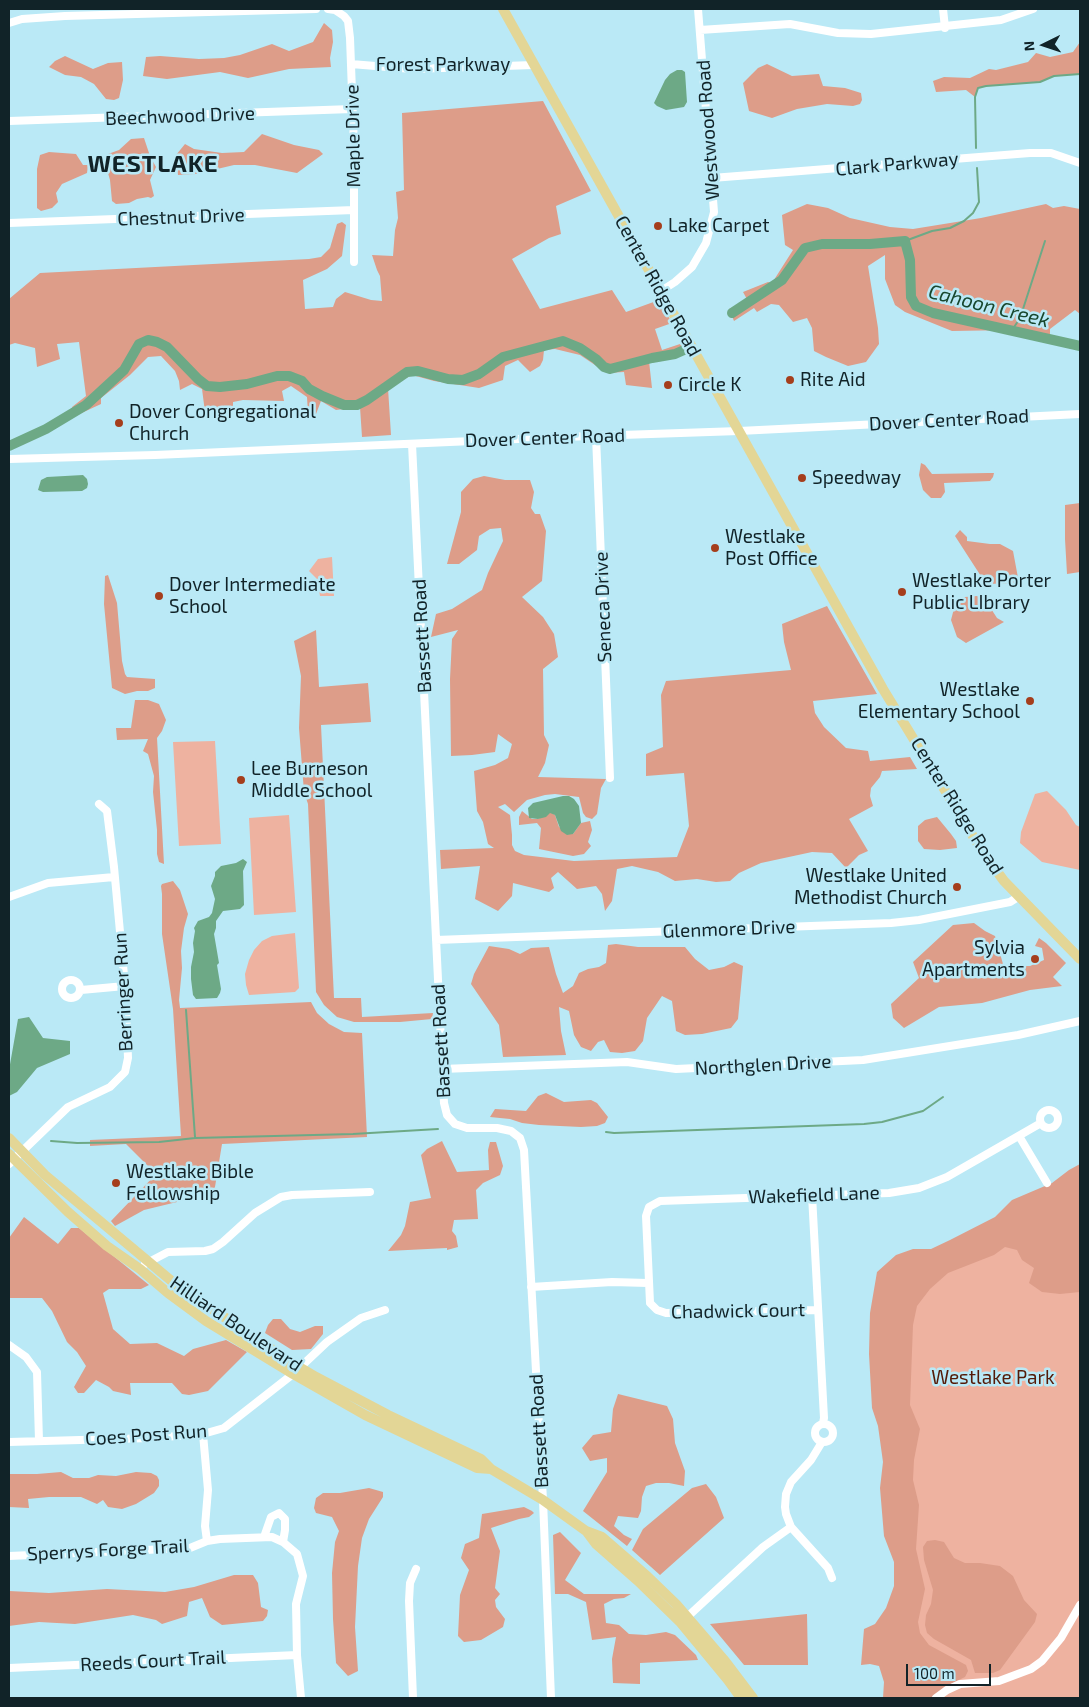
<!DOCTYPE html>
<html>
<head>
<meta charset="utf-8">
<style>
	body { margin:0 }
	#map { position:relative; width:1089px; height:1707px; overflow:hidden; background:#bae9f6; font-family:"Exo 2",sans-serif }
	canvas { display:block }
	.frame { position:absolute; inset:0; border:10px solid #112328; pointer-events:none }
	.north { position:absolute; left:1019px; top:20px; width:50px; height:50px; -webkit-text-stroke:4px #bae9f6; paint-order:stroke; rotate:266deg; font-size:14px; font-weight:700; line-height:20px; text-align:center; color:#112328 }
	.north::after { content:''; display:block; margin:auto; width:18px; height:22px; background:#112328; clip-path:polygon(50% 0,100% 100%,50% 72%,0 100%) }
	.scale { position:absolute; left:906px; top:1664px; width:85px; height:22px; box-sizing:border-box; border:2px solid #112328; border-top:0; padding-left:6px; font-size:15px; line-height:18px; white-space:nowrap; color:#112328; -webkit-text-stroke:4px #bae9f6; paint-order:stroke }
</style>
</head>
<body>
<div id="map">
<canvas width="1089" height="1707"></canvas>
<div class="frame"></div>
<div class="north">N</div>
<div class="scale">100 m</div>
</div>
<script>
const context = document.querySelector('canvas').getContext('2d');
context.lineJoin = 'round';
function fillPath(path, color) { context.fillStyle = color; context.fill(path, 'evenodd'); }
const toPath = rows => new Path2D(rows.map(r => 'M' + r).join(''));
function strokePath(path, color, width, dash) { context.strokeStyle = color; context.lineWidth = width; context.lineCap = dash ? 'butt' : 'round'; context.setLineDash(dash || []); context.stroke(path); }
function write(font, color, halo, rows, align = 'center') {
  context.font = font + ' "Exo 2",sans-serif'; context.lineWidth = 5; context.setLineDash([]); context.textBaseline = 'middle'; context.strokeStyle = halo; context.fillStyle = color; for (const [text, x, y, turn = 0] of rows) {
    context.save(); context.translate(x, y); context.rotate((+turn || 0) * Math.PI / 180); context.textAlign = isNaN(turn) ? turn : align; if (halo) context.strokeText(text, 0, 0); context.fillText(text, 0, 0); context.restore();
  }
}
const green = toPath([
	[332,557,334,596,320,596,317,579,309,571,318,559],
	[215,741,221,844,179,846,173,742],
	[1047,791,1066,810,1076,825,1080,827,1080,870,1042,862,1020,843,1021,832,1035,794],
	[289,815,296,912,254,915,249,818],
	[295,933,299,988,295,992,249,995,246,985,245,974,249,960,254,950,262,941,272,936],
	[1080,1200,1080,1698,929,1698,922,1645,913,1627,915,1558,909,1405,912,1308,933,1276]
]);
const forest = toPath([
	[324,23,332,30,333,42,330,58,331,67,289,69,248,78,220,72,167,79,143,76,146,57,160,56,199,59,224,58,240,55,272,44,289,51,313,42],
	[1080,42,1080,74,1054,76,1040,82,986,86,978,88,975,97,966,90,936,92,933,81,944,77,970,78,989,69,996,70,1028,62,1036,53,1050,57,1073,52],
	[65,56,93,69,108,63,122,62,123,80,119,98,114,100,106,99,94,84,81,77,65,75,49,67,55,61],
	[767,64,792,76,819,74,823,86,845,88,861,93,862,100,860,104,853,106,827,104,797,109,772,118,749,111,743,83,758,68],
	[543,101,591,191,556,206,561,234,549,238,512,259,540,309,612,290,626,312,659,300,672,323,655,329,662,350,683,343,687,352,649,361,652,388,626,385,624,372,607,373,580,355,555,349,544,350,543,360,540,366,530,372,518,360,505,366,503,380,479,388,434,381,412,375,388,388,391,435,362,437,360,407,336,410,321,401,316,414,308,414,307,397,291,386,282,391,284,401,243,400,233,402,233,411,205,412,202,389,192,384,180,390,179,381,175,371,161,356,148,357,130,375,101,398,101,404,73,417,72,407,86,396,79,342,57,344,60,359,37,367,35,348,15,343,9,345,9,299,40,273,309,259,321,257,330,248,337,224,342,222,346,225,342,256,327,269,303,280,305,309,333,307,336,299,345,292,371,300,382,301,380,276,377,270,372,255,393,256,395,230,398,218,396,192,404,190,402,113],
	[262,134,294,145,319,150,323,154,297,173,255,165,234,165,196,174,178,175,176,155,185,144,194,149,222,153,244,152],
	[144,138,150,156,156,167,150,180,154,196,151,198,148,197,137,199,129,203,116,204,112,201,110,180,104,159,108,154,119,150,131,139],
	[49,152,76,154,83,165,88,165,87,173,62,184,56,193,58,202,52,208,41,211,37,208,37,169,40,155],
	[807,204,828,208,850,218,890,227,913,229,981,218,1046,204,1053,208,1064,206,1080,209,1080,314,1075,310,1050,329,1050,339,1012,330,952,331,905,312,895,305,885,279,885,255,868,266,878,328,879,344,866,362,848,366,826,357,814,351,812,328,807,318,793,322,779,305,771,304,757,312,754,308,734,321,729,309,748,301,743,292,768,282,772,283,793,250,785,245,782,215],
	[921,463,925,465,932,474,988,473,994,473,993,477,990,481,944,483,945,492,941,498,931,498,923,490,919,475],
	[484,476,505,480,530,480,534,492,531,508,535,514,540,514,546,531,542,581,522,597,543,617,554,634,558,657,543,669,544,735,549,745,545,763,538,777,606,779,601,788,597,814,592,819,586,817,583,813,579,797,555,794,545,795,527,800,514,812,505,804,498,807,510,815,512,835,512,845,515,851,524,855,574,861,677,857,689,826,684,773,646,776,646,754,663,747,661,695,666,681,791,670,784,642,782,624,827,606,877,694,813,701,815,713,824,727,846,748,868,751,870,761,910,757,917,769,882,771,880,777,871,788,870,796,873,806,849,819,868,851,859,855,846,868,832,853,812,852,761,863,739,873,730,881,716,882,697,879,675,881,658,872,632,866,617,869,612,901,605,911,602,894,596,886,577,889,558,872,551,878,554,888,549,892,513,883,512,896,498,911,475,899,480,866,441,869,440,850,494,848,488,844,483,822,477,811,474,771,495,765,508,758,512,744,498,734,495,752,472,755,451,756,450,679,452,639,458,630,431,637,436,614,452,609,482,590,488,573,503,541,501,528,490,529,479,536,477,550,459,564,447,564,461,512,461,492,473,479],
	[1080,503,1080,572,1067,574,1065,539,1065,505],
	[960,530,967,537,967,541,990,544,1000,544,1013,551,1019,583,986,584,955,536],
	[108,575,117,603,122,661,125,674,127,677,155,679,155,688,148,691,137,691,125,694,112,688,104,604,105,576],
	[977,596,986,601,997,618,1004,622,966,643,957,637,951,620,956,601,965,597],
	[316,630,319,687,368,683,371,722,321,725,334,998,361,998,362,1017,433,1013,432,1019,400,1022,354,1022,337,1017,324,1005,316,992,308,804,304,792,299,728,301,676,294,641],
	[135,700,148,700,159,704,166,720,162,731,157,738,164,864,159,862,157,854,157,830,153,792,154,776,148,754,143,751,148,739,117,740,116,728,131,728],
	[522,811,532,819,538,819,550,812,555,815,559,827,573,834,581,823,590,821,592,830,588,842,591,846,584,854,573,856,539,849,541,828,537,823,519,825,519,817],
	[937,817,951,834,956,841,957,848,940,850,924,849,918,841,918,826,925,820],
	[173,881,180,890,188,914,184,928,181,951,182,968,179,1000,180,1008,311,1002,317,1013,329,1024,344,1032,362,1033,367,1137,222,1144,214,1193,144,1210,115,1226,111,1221,156,1174,126,1144,90,1146,90,1140,181,1136,173,1009,162,934,162,894,161,886,162,884],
	[974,923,985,931,995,936,1005,971,1017,978,1024,966,1030,966,1044,960,1042,948,1035,946,1039,938,1046,943,1066,963,1053,977,1062,986,1030,990,982,1003,939,1007,904,1028,893,1018,891,1004,919,978,913,962,953,925],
	[616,944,638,947,685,947,695,959,709,970,724,967,734,962,743,966,738,1019,731,1028,702,1034,685,1035,676,1031,672,1001,662,996,647,1018,643,1041,635,1051,622,1053,610,1052,604,1040,598,1042,591,1051,581,1047,574,1035,569,1011,559,1007,561,1031,566,1055,503,1057,499,1025,471,984,474,974,489,946,509,949,520,954,531,948,549,947,556,974,563,993,573,986,579,973,588,969,599,967,606,963,608,945],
	[546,1093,564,1102,591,1100,597,1103,608,1117,605,1123,597,1126,581,1127,539,1125,522,1123,510,1119,490,1117,495,1109,526,1111,538,1096],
	[442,1141,457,1172,489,1170,488,1150,490,1142,496,1142,503,1166,500,1175,483,1183,476,1190,478,1219,454,1220,452,1231,456,1236,458,1247,447,1250,447,1248,388,1251,401,1235,405,1226,410,1202,431,1198,421,1155,427,1149],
	[1080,1164,1080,1292,1060,1294,1042,1292,1029,1283,1034,1268,1022,1260,1017,1250,1005,1247,994,1255,948,1273,930,1289,917,1306,913,1325,910,1405,920,1429,914,1460,913,1480,919,1505,916,1549,925,1589,918,1622,920,1633,929,1645,966,1665,968,1671,965,1677,944,1687,933,1698,883,1698,884,1682,879,1666,870,1664,861,1665,864,1629,875,1624,886,1608,894,1586,894,1562,884,1536,880,1488,883,1462,878,1426,872,1408,869,1354,870,1313,877,1272,896,1255,913,1249,931,1249,950,1240,995,1217,1012,1200,1052,1183,1069,1170],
	[24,1217,58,1244,71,1228,79,1228,149,1285,141,1289,109,1289,103,1293,113,1329,130,1344,157,1343,184,1356,193,1349,226,1340,247,1352,208,1391,189,1395,182,1394,172,1383,130,1383,131,1395,113,1391,109,1387,96,1380,84,1393,78,1393,74,1387,86,1366,77,1352,67,1342,52,1311,42,1298,9,1298,9,1238],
	[273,1319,281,1319,290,1329,300,1332,315,1326,323,1326,323,1334,311,1349,292,1350,265,1333,268,1325],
	[618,1394,667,1406,673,1419,675,1443,685,1471,684,1486,669,1483,656,1483,646,1486,642,1497,641,1511,638,1518,618,1516,614,1526,624,1535,632,1539,627,1546,583,1511,607,1472,607,1458,590,1461,582,1448,593,1435,611,1432,613,1409],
	[61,1472,73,1478,89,1478,98,1475,116,1476,136,1472,151,1473,157,1476,159,1480,159,1486,154,1493,136,1504,122,1509,108,1507,103,1500,97,1504,81,1497,49,1497,28,1499,29,1508,9,1507,9,1474,37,1474],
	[706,1484,716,1497,724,1518,660,1575,632,1550,643,1529,692,1488],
	[369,1488,383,1492,383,1497,369,1519,362,1538,358,1566,355,1627,358,1671,348,1676,336,1663,333,1619,332,1573,335,1542,339,1531,332,1517,316,1513,314,1508,316,1498,323,1493,340,1493],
	[524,1507,532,1511,534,1513,529,1517,519,1519,491,1528,500,1551,495,1588,500,1594,495,1600,496,1607,505,1619,503,1627,481,1640,464,1642,458,1636,460,1595,469,1570,461,1558,465,1544,479,1538,482,1514],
	[560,1532,581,1553,565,1580,584,1594,631,1594,624,1598,614,1599,604,1604,606,1623,619,1625,629,1634,646,1635,666,1632,675,1635,696,1655,698,1660,640,1663,640,1684,613,1683,612,1659,616,1637,592,1640,586,1602,568,1594,555,1594,553,1535],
	[935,1540,944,1542,954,1558,965,1563,980,1563,1000,1566,1013,1576,1024,1600,1037,1614,1035,1622,1000,1670,993,1673,975,1673,971,1660,934,1639,927,1633,925,1625,926,1615,931,1604,933,1590,924,1560,923,1547,927,1541],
	[234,1575,253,1575,258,1583,261,1607,268,1610,267,1616,263,1621,222,1625,210,1617,202,1598,189,1602,187,1616,162,1624,156,1620,133,1615,75,1624,39,1622,9,1626,9,1591,49,1593,107,1589,165,1592,194,1587],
	[807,1614,808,1665,744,1665,710,1624]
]);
const water = toPath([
	[677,70,682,70,685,72,687,102,684,107,666,110,657,106,654,103,665,80,670,74],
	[83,475,87,479,88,484,87,488,82,491,43,492,38,490,41,480,47,477],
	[563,796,569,796,574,799,579,806,581,823,573,834,567,835,561,831,555,815,550,813,546,817,538,819,529,818,528,808,533,803],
	[243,859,247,862,243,871,244,905,240,909,223,911,216,921,216,928,214,934,219,963,217,965,221,989,220,993,217,998,196,999,193,995,191,979,191,967,194,952,193,943,195,931,194,928,198,921,209,917,212,913,215,899,211,886,215,876,215,872,221,866,236,863],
	[29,1017,43,1038,70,1041,70,1054,37,1068,17,1092,9,1096,9,1070,18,1019]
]);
const stream = toPath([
	[976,148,975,97,978,88,986,86,1040,82,1054,76,1080,74],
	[905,241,932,231,950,228,964,221,973,213,979,202,977,168],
	[1012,330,1023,314,1023,309,1045,241],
	[186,1010,195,1137],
	[606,1132,614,1133,864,1124,882,1122,923,1111,943,1097],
	[51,1141,77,1143,159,1142,195,1138,353,1134,438,1129]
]);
const river = toPath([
	[732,313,782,280,805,248,822,244,870,244,905,241,910,260,911,297,916,306,933,313,1080,346],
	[9,446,46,429,86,405,124,370,139,344,148,340,157,342,167,347,198,379,207,386,220,387,247,384,277,376,289,376,302,381,309,389,322,396,344,405,357,405,367,400,407,372,418,371,448,379,463,380,479,374,503,357,563,341,580,348,596,359,604,367,610,369,652,358,675,354,684,350]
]);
const minor = toPath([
	[328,9,335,10,344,16,348,21,350,38,354,146,354,262],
	[943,9,945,28],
	[9,23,22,19,65,16,316,9],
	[700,30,790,24,838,33,871,34,1001,20,1033,9],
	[351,64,412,69,534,65],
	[9,121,352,109],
	[712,178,1030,153,1051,153,1080,163],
	[9,223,354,210],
	[661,291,675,282,692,267,706,243,714,212,698,9],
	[596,436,610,778],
	[412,444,444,1103,447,1115,455,1124,467,1128,497,1128,511,1131,520,1138,524,1150,543,1500,551,1698],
	[9,459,155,455,563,437,739,431,1080,414],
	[9,897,48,883,114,877],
	[436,940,891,923,919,920,1010,902,1018,897],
	'62 989a9 9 0 1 1 18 0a9 9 0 1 1-18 0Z',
	[81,990,125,986],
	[442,1069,627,1062,676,1069,863,1060,1018,1035,1080,1021],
	'1040 1119a9 9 0 1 1 18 0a9 9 0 1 1-18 0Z',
	[1019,1136,1047,1183],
	[9,1164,68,1107,110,1087,125,1072,128,1058,125,986,114,867,107,811,99,804],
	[812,1195,824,1418,823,1423],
	[145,1264,168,1252,205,1251,213,1249,223,1242,255,1213,281,1197,292,1195,370,1192],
	[531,1287,612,1282,648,1283],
	[817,1310,666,1313,657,1310,650,1303,646,1216,649,1207,660,1201,889,1193,919,1188,947,1177,1041,1123],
	[9,1345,26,1357,37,1372,39,1441],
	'815 1433a9 9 0 1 1 18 0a9 9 0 1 1-18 0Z',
	[203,1434,208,1490,205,1526,207,1541],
	[9,1442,151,1438,203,1434,224,1428,293,1374,327,1342,361,1318,385,1310],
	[822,1442,811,1460,791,1482,786,1494,785,1507,786,1514,791,1527,828,1568,832,1578],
	[264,1537,271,1517,279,1513,285,1519,285,1530,283,1542],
	[9,1556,190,1548,207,1541,220,1539,272,1537,283,1542,297,1554,303,1576,296,1604,297,1655,301,1698],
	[685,1619,763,1547,791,1527],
	[9,1668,297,1655],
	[413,1698,409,1601,410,1583,416,1569],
	[936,1698,947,1690,960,1684,999,1681,1031,1669,1042,1661,1061,1638,1080,1605]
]);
const major = toPath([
	[503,9,883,689,982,851,1004,881,1080,959],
	[9,1138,45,1175,174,1283,289,1361,316,1377,388,1415,481,1459,491,1469,543,1500,586,1531,602,1537,647,1576,676,1604,725,1661,753,1698],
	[9,1154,68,1212,107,1246,140,1269,168,1293,206,1321,293,1374,365,1415,477,1468,491,1469],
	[587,1532,596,1544,638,1581,681,1623,728,1680,741,1698]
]);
const markers = [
	[658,226,5,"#a53e1c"],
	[790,380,5,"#a53e1c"],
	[668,385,5,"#a53e1c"],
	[119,423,5,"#a53e1c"],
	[802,478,5,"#a53e1c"],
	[715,548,5,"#a53e1c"],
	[902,592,5,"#a53e1c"],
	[159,596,5,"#a53e1c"],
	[1030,701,5,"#a53e1c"],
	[241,780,5,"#a53e1c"],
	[957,887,5,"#a53e1c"],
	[1035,959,5,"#a53e1c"],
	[116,1183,5,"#a53e1c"]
];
const streetNames = [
	["Forest Parkway",443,65],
	["Beechwood Drive",180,116,-2],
	["Westwood Road",708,130,-94],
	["Maple Drive",353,136,-91],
	["Clark Parkway",897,164,-5],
	["Chestnut Drive",181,217,-2],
	["Center Ridge Road",658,286,61],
	["Dover Center Road",949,420,-3],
	["Dover Center Road",545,438,-2],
	["Seneca Drive",603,607,-92],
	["Bassett Road",422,636,-93],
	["Center Ridge Road",957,806,58],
	["Glenmore Drive",729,929,-2],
	["Berringer Run",123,992,-93],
	["Bassett Road",441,1041,-93],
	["Northglen Drive",763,1065,-3],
	["Wakefield Lane",814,1195,-2],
	["Chadwick Court",738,1311,-1],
	["Hilliard Boulevard",236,1324,34],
	["Bassett Road",539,1431,-93],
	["Coes Post Run",146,1435,-4],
	["Sperrys Forge Trail",108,1550,-3],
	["Reeds Court Trail",153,1661,-3]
];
const poiNames = [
	["Lake Carpet",668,226],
	["Rite Aid",800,380],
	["Circle K",678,385],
	["Dover Congregational",129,412],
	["Church",129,434],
	["Speedway",812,478],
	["Westlake",725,537],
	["Post Office",725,559],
	["Westlake Porter",912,581],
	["Public LIbrary",912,603],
	["Dover Intermediate",169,585],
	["School",169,607],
	["Westlake",1020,690,"right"],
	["Elementary School",1020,712,"right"],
	["Lee Burneson",251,769],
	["Middle School",251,791],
	["Westlake United",947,876,"right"],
	["Methodist Church",947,898,"right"],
	["Sylvia",1025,948,"right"],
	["Apartments",1025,970,"right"],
	["Westlake Bible",126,1172],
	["Fellowship",126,1194]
];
const parkNames = [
	["Westlake Park",993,1378]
];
const waterNames = [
	["Cahoon Creek",989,306,14]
];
const districtNames = [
	["WESTLAKE",153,164]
];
fillPath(green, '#eeb2a0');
fillPath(forest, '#dd9d89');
fillPath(water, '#6da986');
strokePath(stream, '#6da986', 2);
strokePath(river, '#6da986', 10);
strokePath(minor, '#fff', 8);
strokePath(major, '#e3d696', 10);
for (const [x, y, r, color] of markers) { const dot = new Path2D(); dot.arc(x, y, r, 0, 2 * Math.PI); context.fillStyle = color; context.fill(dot); strokePath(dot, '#bae9f6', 2); }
write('19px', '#112328', '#bae9f6', streetNames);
write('19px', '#112328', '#bae9f6', poiNames, 'left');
write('19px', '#541b08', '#bae9f6', parkNames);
write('italic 20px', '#18472e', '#bae9f6', waterNames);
context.letterSpacing = '1px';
write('bold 24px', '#112328', '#bae9f6', districtNames);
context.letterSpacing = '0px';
</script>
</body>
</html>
